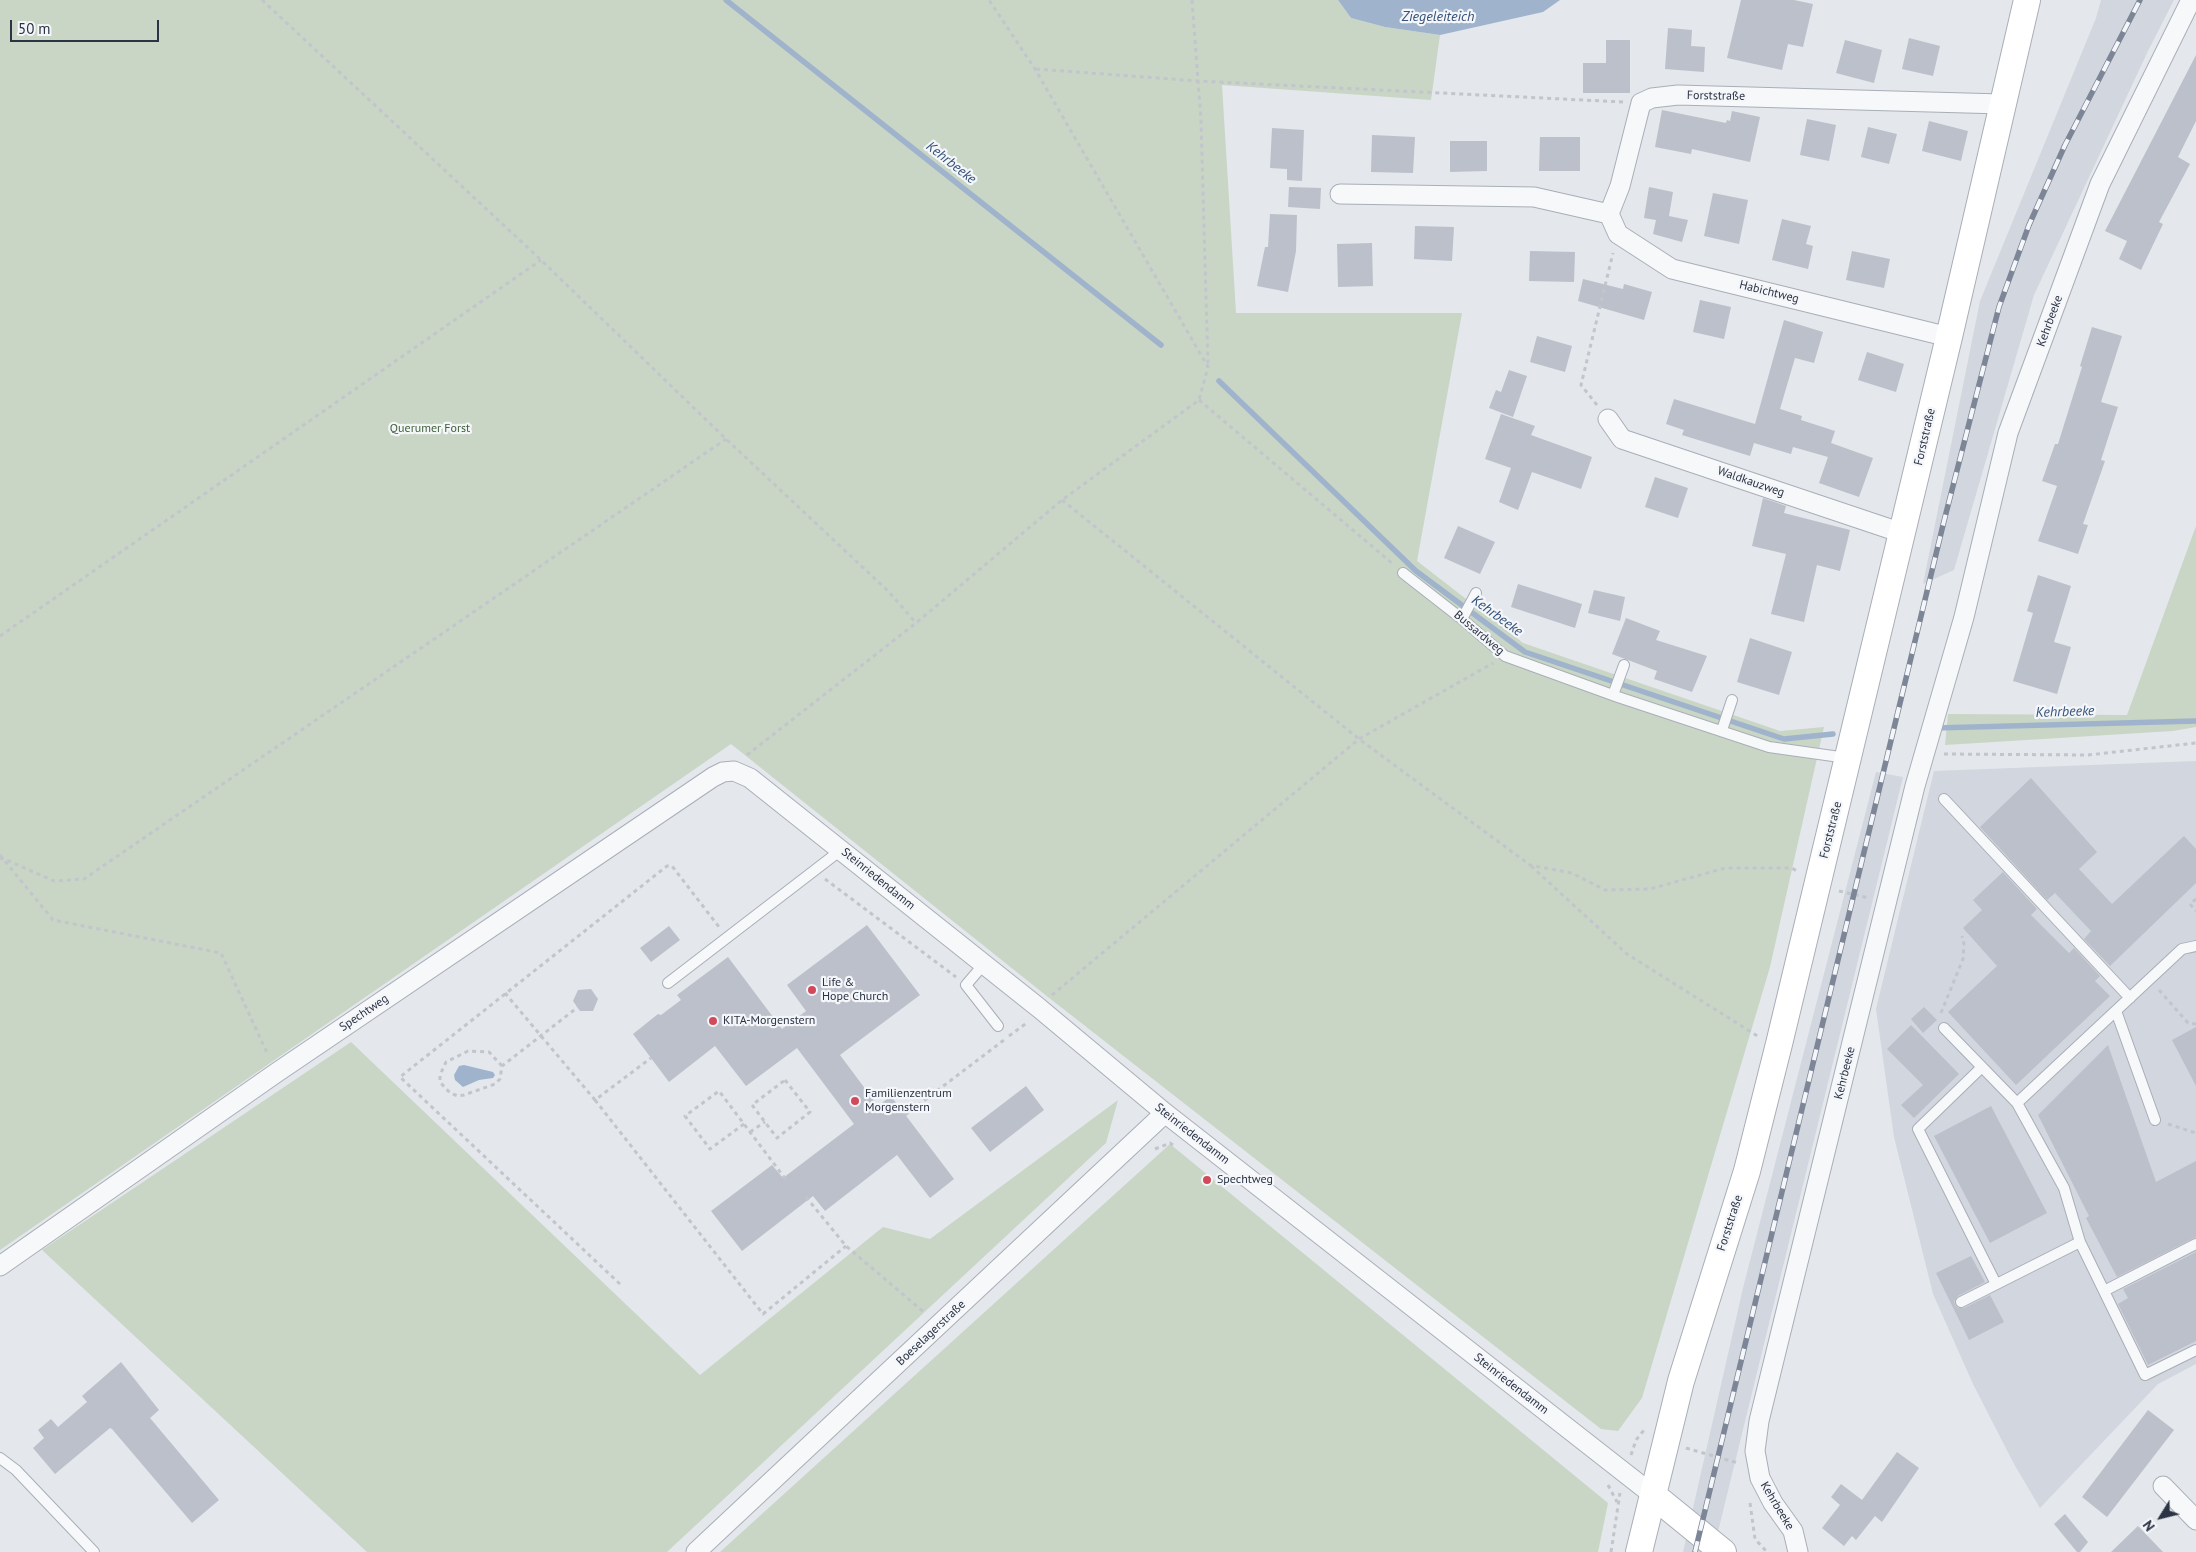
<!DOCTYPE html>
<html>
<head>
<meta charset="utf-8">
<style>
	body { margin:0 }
	#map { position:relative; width:2196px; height:1552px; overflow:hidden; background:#e4e7ec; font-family:"PT Sans",sans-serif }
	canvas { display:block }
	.north { position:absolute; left:2136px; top:1492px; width:50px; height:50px; -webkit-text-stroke:4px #f4f6f9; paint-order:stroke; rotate:234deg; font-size:14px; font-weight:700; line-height:20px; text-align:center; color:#2b3445 }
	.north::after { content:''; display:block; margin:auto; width:18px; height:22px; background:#2b3445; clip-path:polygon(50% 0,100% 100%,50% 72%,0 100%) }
	.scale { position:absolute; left:10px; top:20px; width:149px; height:22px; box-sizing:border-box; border:2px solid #2b3445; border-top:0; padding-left:6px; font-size:15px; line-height:18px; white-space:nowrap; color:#2b3445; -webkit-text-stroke:4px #f4f6f9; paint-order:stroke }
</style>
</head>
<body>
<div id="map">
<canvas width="2196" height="1552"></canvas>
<div class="north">N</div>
<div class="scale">50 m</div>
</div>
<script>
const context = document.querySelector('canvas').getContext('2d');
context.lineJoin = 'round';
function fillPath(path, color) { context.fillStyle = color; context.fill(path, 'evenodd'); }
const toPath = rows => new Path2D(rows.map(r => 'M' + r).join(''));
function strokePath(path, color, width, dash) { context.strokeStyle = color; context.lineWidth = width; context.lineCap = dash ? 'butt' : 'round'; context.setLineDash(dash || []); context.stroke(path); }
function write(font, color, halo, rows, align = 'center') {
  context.font = font + ' "PT Sans",sans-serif'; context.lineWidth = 4.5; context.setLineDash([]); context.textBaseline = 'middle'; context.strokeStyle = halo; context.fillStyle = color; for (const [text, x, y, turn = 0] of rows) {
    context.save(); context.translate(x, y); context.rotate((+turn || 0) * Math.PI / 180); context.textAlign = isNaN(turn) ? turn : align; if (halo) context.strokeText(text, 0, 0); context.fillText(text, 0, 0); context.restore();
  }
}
const built = toPath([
	[2101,0,2174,0,2148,51,2034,295,1954,570,1923,584,1980,301,2096,18],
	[2196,761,2196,1364,2158,1384,2040,1508,2014,1464,1973,1384,1933,1294,1894,1137,1876,1009,1934,771],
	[1876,772,1903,777,1713,1552,1683,1552,1743,1288]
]);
const green = toPath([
	[0,0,1338,0,1351,18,1385,27,1440,35,1431,100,1222,85,1236,313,1462,313,1417,561,1523,643,1780,731,1824,727,1770,967,1642,1398,1618,1431,1601,1429,1048,997,731,744,0,1250],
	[2196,526,2196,727,2173,731,1945,745,1948,714,2127,715],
	[351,1042,700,1375,883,1227,930,1239,1118,1100,1106,1143,667,1552,367,1552,42,1250],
	[1170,1144,1608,1503,1598,1552,720,1552]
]);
const water = toPath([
	[1338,0,1560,0,1543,12,1440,35,1385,27,1351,18],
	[464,1065,493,1072,495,1075,493,1078,479,1080,463,1087,455,1080,454,1075,459,1066]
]);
const stream = toPath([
	[726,0,1161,345],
	[1219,381,1416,571,1525,652,1784,739,1833,734],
	[1935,728,2196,721]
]);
const building = toPath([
	[1741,0,1794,0,1813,4,1803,47,1788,44,1782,70,1727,58],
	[1668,28,1692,30,1691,46,1705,47,1704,72,1665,69],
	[1909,38,1940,46,1933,76,1902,69],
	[1606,40,1630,40,1630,93,1583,93,1583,63,1606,63],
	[1845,40,1882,50,1874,83,1836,73],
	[2196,55,2196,121,2178,157,2190,164,2159,222,2163,224,2141,270,2119,259,2127,241,2105,231],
	[1662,110,1726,123,1727,120,1730,121,1732,111,1760,117,1750,162,1692,149,1691,154,1655,147],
	[1807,119,1836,125,1829,161,1800,155],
	[1929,121,1968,131,1961,161,1922,151],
	[1868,127,1897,134,1889,164,1861,157],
	[1272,128,1304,130,1302,181,1287,180,1287,169,1270,168],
	[1372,135,1415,137,1413,173,1371,172],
	[1540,137,1580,137,1580,171,1539,171],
	[1450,141,1487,141,1487,171,1450,172],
	[1289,187,1321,188,1320,209,1288,207],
	[1649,187,1673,192,1669,216,1688,220,1682,242,1653,234,1656,220,1644,218],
	[1713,193,1748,200,1739,244,1704,236],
	[1270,214,1297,215,1296,251,1288,292,1257,286,1265,247,1268,247],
	[1782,219,1811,226,1806,244,1813,246,1808,269,1772,260],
	[1415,226,1454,227,1452,261,1414,259],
	[1372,243,1373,286,1338,287,1337,244],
	[1530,251,1575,252,1574,282,1529,281],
	[1852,251,1890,259,1884,288,1846,280],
	[1583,279,1623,289,1624,284,1652,292,1644,320,1578,301],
	[1700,300,1731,307,1724,339,1693,332],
	[1784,320,1823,332,1814,363,1795,358,1780,409,1802,416,1801,420,1835,431,1831,443,1873,458,1859,497,1819,483,1828,457,1793,447,1791,454,1754,443,1750,456,1682,435,1684,430,1666,424,1674,399,1755,424],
	[2092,327,2122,336,2101,402,2118,407,2101,460,2105,461,2083,524,2088,525,2078,554,2038,541,2057,486,2042,481,2055,444,2058,444,2082,367,2080,366],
	[1537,336,1572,346,1565,372,1530,362],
	[1867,352,1904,364,1896,392,1858,380],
	[1509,370,1527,376,1513,417,1489,408,1496,390,1501,392],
	[1501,414,1535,426,1531,435,1592,457,1581,489,1532,472,1518,510,1499,502,1511,468,1485,459],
	[1655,477,1688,488,1678,518,1645,507],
	[1763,498,1786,506,1784,513,1850,530,1840,571,1817,565,1804,622,1771,614,1786,554,1752,546],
	[1458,526,1495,542,1480,574,1444,558],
	[2038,575,2071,586,2054,642,2071,647,2057,694,2013,681,2033,613,2027,611],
	[1518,584,1582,604,1575,628,1511,607],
	[1594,590,1625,597,1620,621,1588,613],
	[1626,618,1660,631,1656,640,1707,656,1692,692,1654,679,1657,671,1612,654],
	[1750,638,1792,652,1779,695,1737,682],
	[2031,778,2097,852,2079,869,2112,904,2184,836,2196,849,2196,883,2110,966,2084,939,2091,931,2055,893,2047,900,1980,827],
	[2003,872,2037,909,2031,915,2069,953,2074,948,2100,976,2095,981,2110,996,2016,1085,1948,1012,1997,966,1963,928,1982,910,1973,900],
	[867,925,920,995,840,1055,878,1106,891,1096,954,1179,930,1198,897,1155,825,1211,813,1196,742,1251,711,1211,772,1165,783,1178,854,1124,797,1048,746,1086,715,1046,669,1082,633,1034,658,1014,661,1015,681,1000,677,995,728,957,782,1029,806,1011,787,985],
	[669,926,680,940,651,962,640,948],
	[591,989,598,999,593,1011,580,1011,573,1001,578,990],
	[1924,1007,1937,1020,1923,1033,1911,1019],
	[1911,1025,1959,1074,1914,1118,1901,1105,1923,1085,1887,1049],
	[2196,1027,2196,1086,2172,1040],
	[2108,1045,2156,1182,2196,1161,2196,1237,2117,1277,2086,1218,2089,1216,2038,1115],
	[1026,1086,1044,1110,990,1152,971,1128],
	[1991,1106,2047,1213,1990,1243,1934,1136],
	[2196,1252,2196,1341,2148,1365,2118,1304,2128,1298,2123,1289],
	[1971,1256,1985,1282,1958,1296,1954,1301,1955,1305,1958,1308,1964,1308,1990,1295,2004,1322,1969,1340,1936,1273],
	[121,1362,159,1410,150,1418,219,1500,192,1523,112,1429,110,1428,55,1474,33,1448,44,1438,38,1430,51,1419,58,1427,87,1402,82,1396],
	[2148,1410,2174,1430,2107,1517,2082,1497],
	[1897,1452,1919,1468,1882,1522,1875,1516,1856,1540,1852,1536,1844,1546,1822,1528,1840,1505,1831,1497,1841,1484,1862,1500],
	[2065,1514,2088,1542,2080,1552,2077,1552,2054,1524],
	[2138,1526,2163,1552,2111,1552]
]);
const path = toPath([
	[262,0,541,260,726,439,888,591,916,623],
	[1192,0,1201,120,1208,367],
	[1036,69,1198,81,1623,102],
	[1199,400,1393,564],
	[1597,405,1581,385,1613,253],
	[1062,500,1359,739,1530,865,1572,873,1605,890,1650,889,1725,868,1792,868,1798,872],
	[0,636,541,260],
	[1944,754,2088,755,2196,743],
	[747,755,916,623,1062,500,1199,400,1208,367,1035,69,989,0],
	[0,855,53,920,221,953,268,1055],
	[0,859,2,858,54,881,84,879,726,439],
	[1531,866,1627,954,1759,1037],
	[825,879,956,977],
	[1839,891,1869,898],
	[2196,899,2190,904,2196,911],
	[2159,990,2188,1023,2196,1024],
	[505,993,595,1100,651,1058],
	[1052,995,1359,739,1493,663],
	[1941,1013,1963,959,1964,944,1962,936],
	[1009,1036,1028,1022],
	[502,1066,489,1052,468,1051,446,1062,440,1075,440,1082,450,1093,458,1096,464,1095,495,1084,500,1079,502,1066,578,1007],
	[785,1080,810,1112,777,1138,752,1105,785,1080],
	[595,1100,763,1314,846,1246],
	[905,1115,1004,1040],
	[744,1124,710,1149,685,1116,719,1091,750,1132,787,1181],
	[2168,1124,2196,1133],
	[750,1132,765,1122],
	[1155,1149,1170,1143,1173,1145],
	[806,1197,846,1246,925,1313],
	[620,1284,400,1077,667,866,672,866,719,927],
	[1686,1448,1738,1463],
	[1631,1455,1636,1440,1644,1430],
	[1608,1485,1617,1502],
	[1750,1503,1755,1539,1767,1552],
	[1611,1552,1620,1493]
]);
const service = toPath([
	[1403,573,1462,619,1505,656,1618,697,1769,747,1847,758],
	[1462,619,1476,593],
	[1613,695,1624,665],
	[1722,730,1732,700],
	[1944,799,2130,998],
	[2196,946,2182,949,2017,1103,2064,1188,2080,1242,2145,1375,2196,1350],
	[984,964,966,985,998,1026],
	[668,983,841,850],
	[2116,1011,2155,1120],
	[1944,1028,2017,1103],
	[1982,1067,1918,1129,1996,1284],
	[2104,1291,2196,1244],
	[1961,1302,2080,1242],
	[0,1458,16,1470,94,1552]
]);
const minor = toPath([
	[1340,194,1534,197,1609,214,1618,234,1672,269,1949,337],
	[1609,214,1620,186,1641,103,1652,98,1678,95,2002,104],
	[1608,419,1622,439,1902,533],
	[0,1266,276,1073,713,777,723,772,734,771,750,778,1039,1008,1165,1113,1653,1495],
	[2163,1486,2196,1520],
	[696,1552,1165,1113],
	[1798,1552,1793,1531,1773,1503,1760,1478,1755,1451,1759,1421,1915,786,1964,617,2008,433,2100,184,2191,0]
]);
const secondary = toPath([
	[1653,1495,1723,1552],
	[1639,1552,1681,1381,1747,1171,1779,1044,1949,337,2027,0]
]);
const rail = toPath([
	[1695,1552,1944,521,1999,307,2029,225,2065,145,2140,0]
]);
const markers = [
	[812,990,5,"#d1495b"],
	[713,1021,5,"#d1495b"],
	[855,1101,5,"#d1495b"],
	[1207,1180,5,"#d1495b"]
];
const streetNames = [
	["Forststraße",1716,96,1],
	["Habichtweg",1769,292,14],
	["Kehrbeeke",2050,321,-70],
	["Forststraße",1925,437,-77],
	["Waldkauzweg",1751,482,19],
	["Bussardweg",1479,633,40],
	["Forststraße",1831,830,-76],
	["Steinriedendamm",878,879,39],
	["Spechtweg",364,1013,-34],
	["Kehrbeeke",1845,1073,-76],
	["Steinriedendamm",1192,1134,38],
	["Forststraße",1730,1223,-72],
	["Boeselagerstraße",931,1333,-43],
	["Steinriedendamm",1511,1384,38],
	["Kehrbeeke",1777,1506,59]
];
const parkNames = [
	["Querumer Forst",430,429]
];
const poiNames = [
	["Life &",822,983],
	["Hope Church",822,997],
	["KITA-Morgenstern",723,1021],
	["Familienzentrum",865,1094],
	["Morgenstern",865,1108],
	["Spechtweg",1217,1180]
];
const waterNames = [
	["Ziegeleiteich",1438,17],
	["Kehrbeeke",951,163,38],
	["Kehrbeeke",1497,616,36],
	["Kehrbeeke",2065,712,-2]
];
fillPath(built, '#d2d6de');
fillPath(green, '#c9d6c5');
fillPath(water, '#9fb4cc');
strokePath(stream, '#9fb4cc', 5.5);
fillPath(building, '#bbc0ca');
strokePath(service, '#a9aeb7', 12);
strokePath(minor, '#a9aeb7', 21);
strokePath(secondary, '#a9aeb7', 28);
strokePath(path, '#c2c5cb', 3, [4, 4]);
strokePath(service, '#f7f8fa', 10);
strokePath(minor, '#f7f8fa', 19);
strokePath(secondary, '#fff', 26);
strokePath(rail, '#7d8696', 5.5);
strokePath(rail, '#f4f6f9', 4, [11]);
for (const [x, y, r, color] of markers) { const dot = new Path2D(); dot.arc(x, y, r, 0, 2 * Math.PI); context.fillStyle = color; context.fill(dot); strokePath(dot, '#f4f6f9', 2); }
write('12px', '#2b3445', '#f4f6f9', streetNames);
write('12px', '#3f6138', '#f4f6f9', parkNames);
write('12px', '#2b3445', '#f4f6f9', poiNames, 'left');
write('italic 14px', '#34527a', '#f4f6f9', waterNames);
</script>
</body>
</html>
